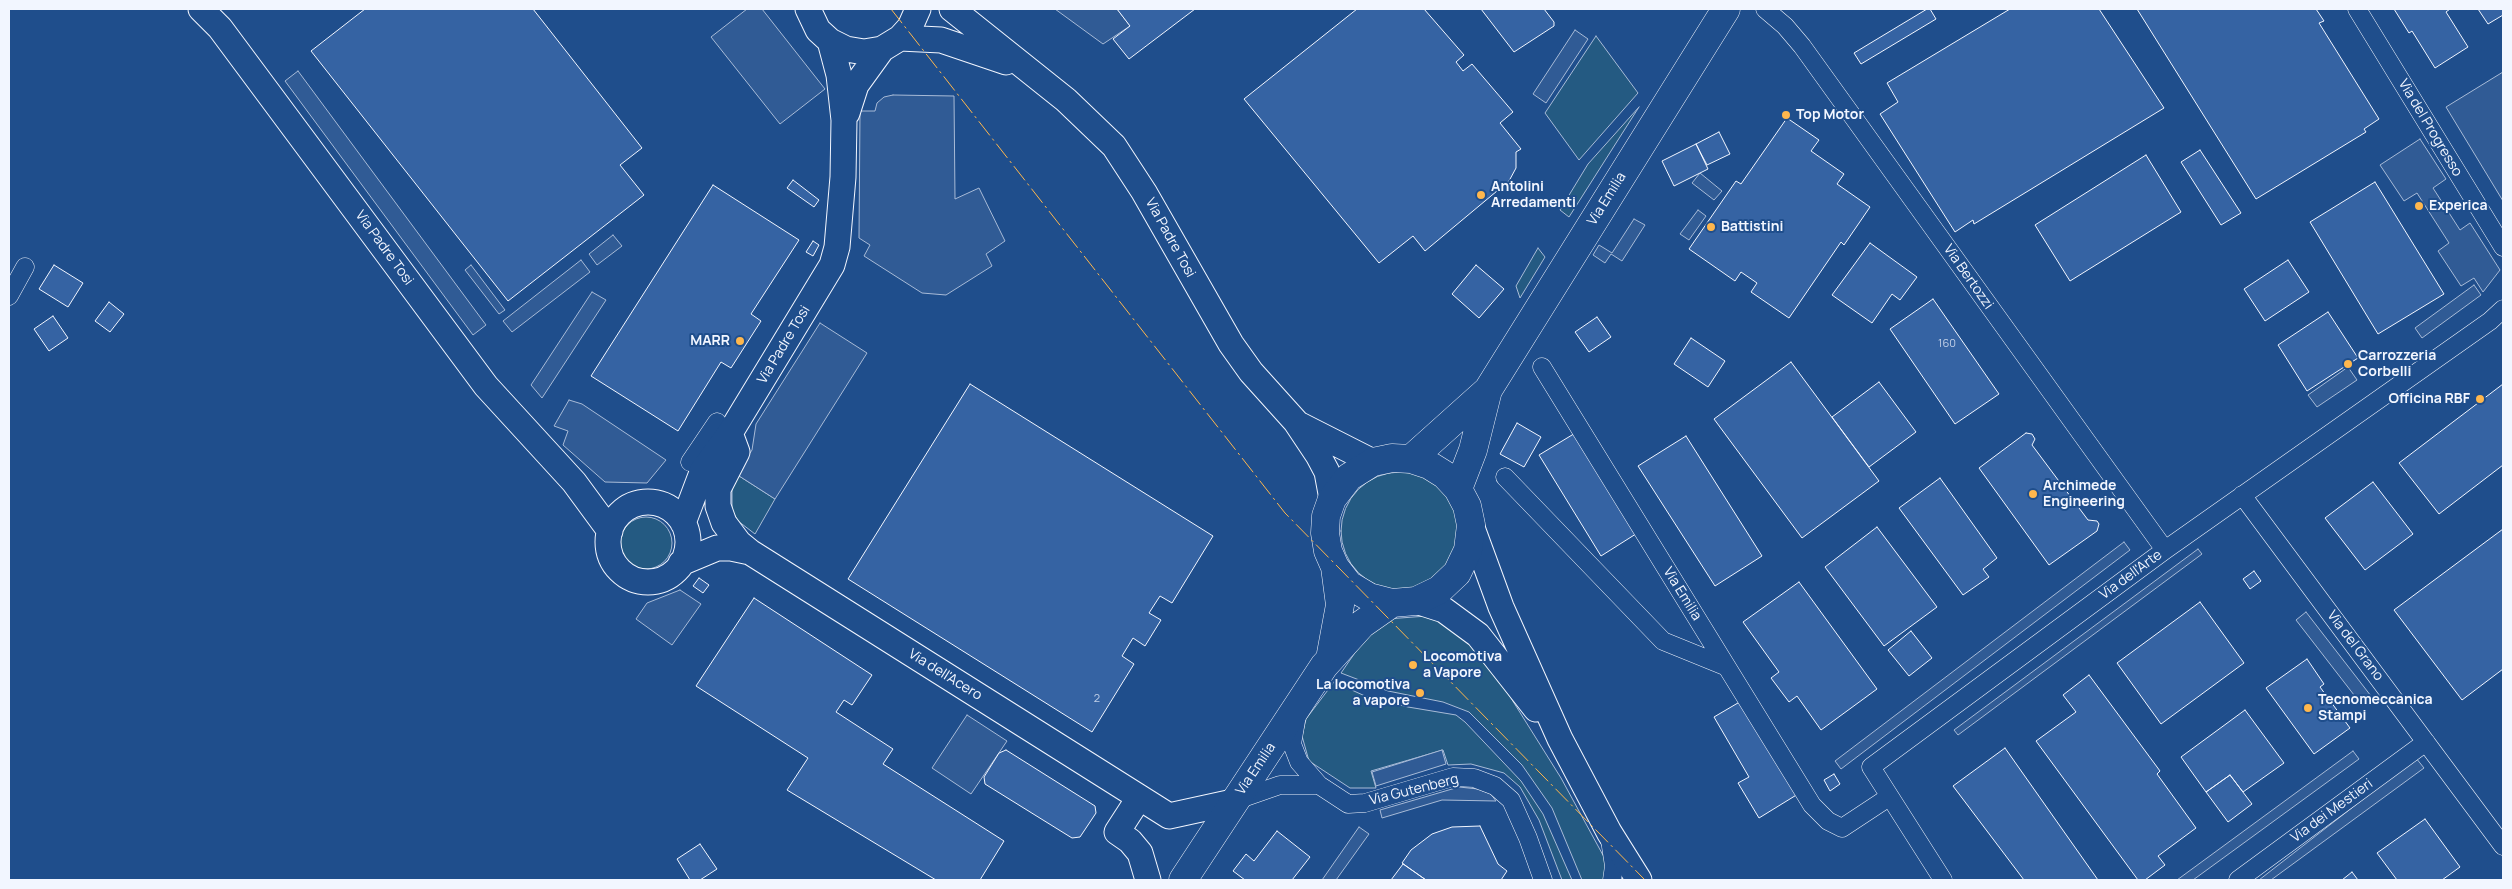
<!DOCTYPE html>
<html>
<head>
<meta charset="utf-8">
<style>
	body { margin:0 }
	#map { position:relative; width:2512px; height:889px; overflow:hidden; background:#1f4e8c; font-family:Manrope,sans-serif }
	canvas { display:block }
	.frame { position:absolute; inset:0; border:10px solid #f2f6ff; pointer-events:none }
</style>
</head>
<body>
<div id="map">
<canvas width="2512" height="889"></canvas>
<div class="frame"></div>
</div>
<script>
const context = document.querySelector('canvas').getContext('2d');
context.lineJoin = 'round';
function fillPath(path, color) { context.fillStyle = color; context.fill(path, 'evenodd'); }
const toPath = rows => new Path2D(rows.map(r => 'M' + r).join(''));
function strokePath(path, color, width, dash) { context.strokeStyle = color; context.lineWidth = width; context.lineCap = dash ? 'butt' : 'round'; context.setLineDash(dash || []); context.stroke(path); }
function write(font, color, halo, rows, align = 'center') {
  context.font = font + ' Manrope,sans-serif'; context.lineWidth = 4; context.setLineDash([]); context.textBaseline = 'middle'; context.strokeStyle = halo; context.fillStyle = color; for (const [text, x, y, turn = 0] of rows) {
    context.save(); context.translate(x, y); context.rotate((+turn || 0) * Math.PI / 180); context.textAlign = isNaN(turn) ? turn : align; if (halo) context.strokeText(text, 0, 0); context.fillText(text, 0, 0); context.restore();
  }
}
const green = toPath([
	[1596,36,1638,93,1579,160,1545,113,1596,36],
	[1639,107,1569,217,1560,210,1588,164,1639,107],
	[1538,248,1545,257,1520,298,1516,286,1538,248],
	'1341 531a59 59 0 1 1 118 0a59 59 0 1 1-118 0Z',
	[736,474,775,499,755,534,738,521,732,510,732,484,736,474],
	'620 543a26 26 0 1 1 52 0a26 26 0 1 1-52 0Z',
	[1427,616,1446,621,1479,647,1561,778,1610,868,1609,880,1582,880,1552,808,1522,765,1469,712,1443,702,1388,691,1341,673,1372,628,1387,619,1427,616],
	[1334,682,1365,696,1408,707,1456,715,1465,722,1521,781,1543,814,1572,880,1562,880,1539,820,1520,787,1504,773,1471,764,1448,765,1443,750,1371,771,1376,788,1350,788,1309,761,1302,736,1306,719,1334,682]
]);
const parking = toPath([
	[747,9,762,9,825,89,780,124,711,37,747,9],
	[1055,9,1117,9,1130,26,1103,44,1055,9],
	[1575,30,1588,39,1546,103,1533,94,1575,30],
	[298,71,486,325,473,335,285,81,298,71],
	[2503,72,2503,201,2446,107,2503,72],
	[893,95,954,96,955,199,979,188,1005,241,986,254,992,266,946,295,922,293,864,256,870,245,859,238,860,111,875,111,877,103,884,97,893,95],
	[2420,139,2446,179,2433,188,2460,230,2470,223,2500,270,2483,292,2474,278,2461,286,2438,251,2449,243,2417,193,2404,201,2380,165,2420,139],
	[1700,173,1722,191,1714,200,1692,183,1700,173],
	[1698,210,1706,216,1689,240,1680,234,1698,210],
	[1634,219,1645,225,1622,261,1611,254,1605,263,1593,255,1599,245,1612,253,1634,219],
	[613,235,622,246,597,265,589,254,613,235],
	[581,260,590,272,512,332,503,321,581,260],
	[471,265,505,310,499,314,465,270,471,265],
	[2474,285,2481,295,2422,338,2415,328,2474,285],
	[592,292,606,300,542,398,531,385,592,292],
	[820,323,867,353,775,499,736,474,752,450,756,424,820,323],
	[2348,367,2357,380,2317,407,2308,395,2348,367],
	[569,400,582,404,666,460,647,483,605,482,563,445,568,431,554,426,569,400],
	[2124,542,2130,550,1841,769,1835,761,2124,542],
	[2198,549,2202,554,1958,735,1954,730,2198,549],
	[680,590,701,604,672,645,636,619,647,603,680,590],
	[2306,612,2371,696,2361,704,2296,620,2306,612],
	[967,715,1007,741,971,794,932,768,967,715],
	[1442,750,1446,764,1376,786,1372,772,1442,750],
	[2353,751,2359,759,2193,880,2177,880,2353,751],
	[2416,758,2424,768,2271,880,2259,880,2416,758],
	[1459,787,1478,789,1491,794,1496,801,1442,800,1382,818,1380,810,1459,787],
	[1359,827,1369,834,1336,880,1322,880,1359,827]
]);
const building = toPath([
	[365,9,533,9,642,148,620,165,644,195,508,301,311,51,365,9],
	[1117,9,1195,9,1129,59,1113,39,1130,26,1117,9],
	[1357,9,1424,9,1464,55,1456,62,1463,71,1472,64,1513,112,1500,123,1521,149,1516,152,1516,168,1509,181,1425,251,1413,236,1379,263,1244,99,1357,9],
	[1481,9,1544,9,1554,22,1554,26,1514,52,1481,9],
	[1927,9,1930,9,1936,19,1861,64,1854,53,1927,9],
	[2010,9,2099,9,2164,108,1974,224,1973,220,1955,232,1880,114,1898,102,1887,83,2010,9],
	[2137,9,2316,9,2324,21,2319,23,2379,119,2364,129,2366,132,2256,199,2137,9],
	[2394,9,2450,9,2446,12,2468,47,2435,68,2412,31,2409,33,2394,9],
	[2478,9,2503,9,2503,15,2488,24,2478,9],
	[1787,118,1819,140,1811,151,1844,174,1837,184,1870,207,1844,245,1841,242,1789,318,1751,292,1757,283,1741,272,1735,281,1689,249,1736,181,1741,184,1787,118],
	[1719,132,1730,154,1707,165,1696,144,1719,132],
	[1696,144,1708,169,1674,186,1662,161,1696,144],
	[2200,150,2241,213,2221,225,2181,162,2200,150],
	[2146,155,2181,212,2070,281,2035,225,2146,155],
	[793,180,819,200,814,207,787,188,793,180],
	[2375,182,2444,294,2378,334,2310,222,2375,182],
	[713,185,799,240,751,314,761,321,731,368,721,362,678,431,591,376,713,185],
	[813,241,819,245,813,256,806,252,813,241],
	[1870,243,1917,277,1900,300,1892,294,1872,323,1832,295,1870,243],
	[2288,260,2309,292,2265,321,2244,289,2288,260],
	[54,265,83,283,68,307,39,289,54,265],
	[1476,265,1504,289,1479,318,1452,294,1476,265],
	[1933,299,1999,394,1955,424,1890,329,1933,299],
	[109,302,124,314,110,332,95,321,109,302],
	[2328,312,2358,358,2307,391,2278,345,2328,312],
	[53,316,68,338,49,351,34,329,53,316],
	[1597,317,1611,337,1589,352,1575,332,1597,317],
	[1691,338,1725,361,1708,387,1674,364,1691,338],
	[1791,362,1879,481,1802,538,1714,419,1791,362],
	[1879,382,1916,432,1869,467,1832,417,1879,382],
	[970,384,1213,536,1172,603,1160,596,1149,613,1161,620,1145,646,1133,638,1122,656,1134,664,1092,732,848,579,970,384],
	[2503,384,2503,465,2439,514,2399,463,2503,384],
	[1517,423,1541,437,1524,467,1500,454,1517,423],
	[1577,432,1639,532,1601,556,1539,455,1577,432],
	[2026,433,2032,434,2035,439,2032,445,2088,520,2097,521,2099,524,2097,531,2049,565,1979,468,2026,433],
	[1686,436,1762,556,1715,586,1638,466,1686,436],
	[1940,478,1997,558,1983,569,1989,577,1963,595,1899,508,1940,478],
	[2373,482,2413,534,2365,570,2325,518,2373,482],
	[1877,527,1937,607,1884,646,1825,567,1877,527],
	[2503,529,2503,669,2462,700,2394,610,2503,529],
	[2254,571,2261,581,2250,589,2243,579,2254,571],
	[699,578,709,585,703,593,693,586,699,578],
	[1799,582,1877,689,1821,730,1797,696,1789,702,1771,678,1779,672,1743,622,1799,582],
	[754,598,872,675,852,705,844,700,836,712,893,749,883,764,1004,841,980,880,936,880,787,790,808,758,696,686,754,598],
	[2200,602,2244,663,2161,724,2117,663,2200,602],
	[1911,631,1932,658,1909,676,1888,650,1911,631],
	[2307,659,2324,684,2320,687,2350,728,2314,754,2266,688,2307,659],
	[2089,675,2160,771,2157,774,2196,828,2158,856,2165,865,2145,880,2138,880,2036,741,2076,712,2063,695,2089,675],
	[1743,700,1798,794,1759,818,1738,783,1749,777,1714,717,1743,700],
	[2245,710,2284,763,2243,792,2230,775,2206,792,2181,757,2245,710],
	[2005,748,2098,880,2024,880,1953,786,2005,748],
	[1006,750,1095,806,1096,813,1080,837,1072,838,985,784,984,777,999,753,1006,750],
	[1834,774,1840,784,1830,791,1824,780,1834,774],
	[2230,775,2252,804,2228,822,2206,792,2230,775],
	[2425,819,2460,867,2442,880,2397,880,2377,853,2425,819],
	[1480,826,1498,864,1507,871,1501,880,1426,880,1402,863,1411,850,1432,834,1452,827,1480,826],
	[1277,831,1310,857,1292,880,1245,880,1233,871,1246,854,1254,861,1277,831],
	[700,844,717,869,700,880,690,880,677,859,700,844],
	[1403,864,1426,880,1391,880,1403,864],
	[2352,872,2358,880,2342,880,2352,872]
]);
const street = toPath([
	[1765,9,1785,26,1802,46,2165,550],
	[2357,9,2503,247],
	[9,296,25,267],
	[1542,367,1812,805,1828,821,1842,828,1889,797],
	[690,462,717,422],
	[1505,477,1663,641,1727,667],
	[2242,495,2503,846],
	[1297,715,1292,744,1299,762,1319,785,1348,804,1365,803,1453,777,1474,778,1495,786,1511,800,1528,838,1543,880],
	[1237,800,1280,785,1319,785],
	[1610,840,1614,866,1612,880],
	[1943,880,1871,767,2165,550,2490,321,2503,309],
	[2238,880,2426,742]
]);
const secondary = toPath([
	[201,9,220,28,486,386,574,482,610,531],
	[808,9,818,30,830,41,846,49,864,52,882,49,900,38,910,27,918,9],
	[952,9,1066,100,1114,146,1144,192,1231,344,1251,372,1296,422,1318,455,1327,472,1332,499],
	[900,38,941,40,1006,62],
	[847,113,856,85,882,49],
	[1300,425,1373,462],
	[730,433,737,452,718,489,718,506,724,523,739,543,750,552,1169,816,1233,802],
	'608 542a40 40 0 1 1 80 0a40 40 0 1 1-80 0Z',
	[683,523,703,470,730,433,832,265,837,247,843,177,844,120,839,75,830,41],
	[1471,525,1501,607,1560,739,1609,832,1639,880],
	[681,563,717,548,731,548,750,552],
	[1416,601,1444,610,1478,635,1536,709],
	[1139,798,1117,832,1130,841,1140,853,1148,880]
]);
const primary = toPath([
	[1411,459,1488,390,1726,9],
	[1458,489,1473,450,1488,390],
	[1330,659,1340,605,1335,567,1328,551,1325,533,1326,516,1332,499,1349,477,1373,462,1392,458,1411,459,1429,465,1445,475,1458,489,1467,506,1471,525,1468,550,1457,573,1439,590,1416,601,1392,603,1369,597,1349,585,1335,567],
	[1183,880,1324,666,1362,624,1392,603]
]);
const power = toPath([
	[891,9,1285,513,1645,880]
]);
const markers = [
	[1786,115,5,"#ffb74d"],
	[1481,195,5,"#ffb74d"],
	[2419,206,5,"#ffb74d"],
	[1711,227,5,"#ffb74d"],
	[740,341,5,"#ffb74d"],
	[2348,364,5,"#ffb74d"],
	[2480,399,5,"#ffb74d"],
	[2033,494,5,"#ffb74d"],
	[1413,665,5,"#ffb74d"],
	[1420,693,5,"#ffb74d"],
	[2308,708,5,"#ffb74d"]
];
const numberNames = [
	["160",1947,344],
	["2",1097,699]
];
const poiNames = [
	["Top Motor",1796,115],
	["Antolini",1491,187],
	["Arredamenti",1491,203],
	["Experica",2429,206],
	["Battistini",1721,227],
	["MARR",730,341,"right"],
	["Carrozzeria",2358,356],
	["Corbelli",2358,372],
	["Officina RBF",2470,399,"right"],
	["Archimede",2043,486],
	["Engineering",2043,502],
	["Locomotiva",1423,657],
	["a Vapore",1423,673],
	["La locomotiva",1410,685,"right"],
	["a vapore",1410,701,"right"],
	["Tecnomeccanica",2318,700],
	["Stampi",2318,716]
];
const streetNames = [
	["Via del Progresso",2430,128,59],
	["Via Emilia",1607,199,-58],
	["Via Padre Tosi",1170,238,61],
	["Via Padre Tosi",384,248,54],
	["Via Bertozzi",1968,277,55],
	["Via Padre Tosi",784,345,-59],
	["Via dell'Arte",2131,575,-36],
	["Via Emilia",1682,594,58],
	["Via del Grano",2355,646,53],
	["Via dell'Acero",945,675,32],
	["Via Emilia",1256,769,-56],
	["Via Gutenberg",1414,790,-14],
	["Via dei Mestieri",2332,811,-36]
];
fillPath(green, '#245a82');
strokePath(green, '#a8bbd7', 1);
fillPath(parking, '#305b95');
strokePath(parking, '#a8bbd7', 1);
fillPath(building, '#3563a3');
strokePath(building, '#f2f6ff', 1);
strokePath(street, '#f2f6ff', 19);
strokePath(secondary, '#f2f6ff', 27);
strokePath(primary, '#f2f6ff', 29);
strokePath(street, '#1f4e8c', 18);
strokePath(secondary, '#1f4e8c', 25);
strokePath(primary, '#1f4e8c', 28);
strokePath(power, '#ffb74d', 1, [18, 4, 2.5, 4]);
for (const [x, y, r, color] of markers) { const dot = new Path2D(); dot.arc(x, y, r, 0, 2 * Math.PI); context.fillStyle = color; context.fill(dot); strokePath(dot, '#1f4e8c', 2); }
write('11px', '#c3d1e8', null, numberNames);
write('bold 14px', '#f2f6ff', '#1f4e8c', poiNames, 'left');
write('14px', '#f2f6ff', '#1f4e8c', streetNames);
</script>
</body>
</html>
